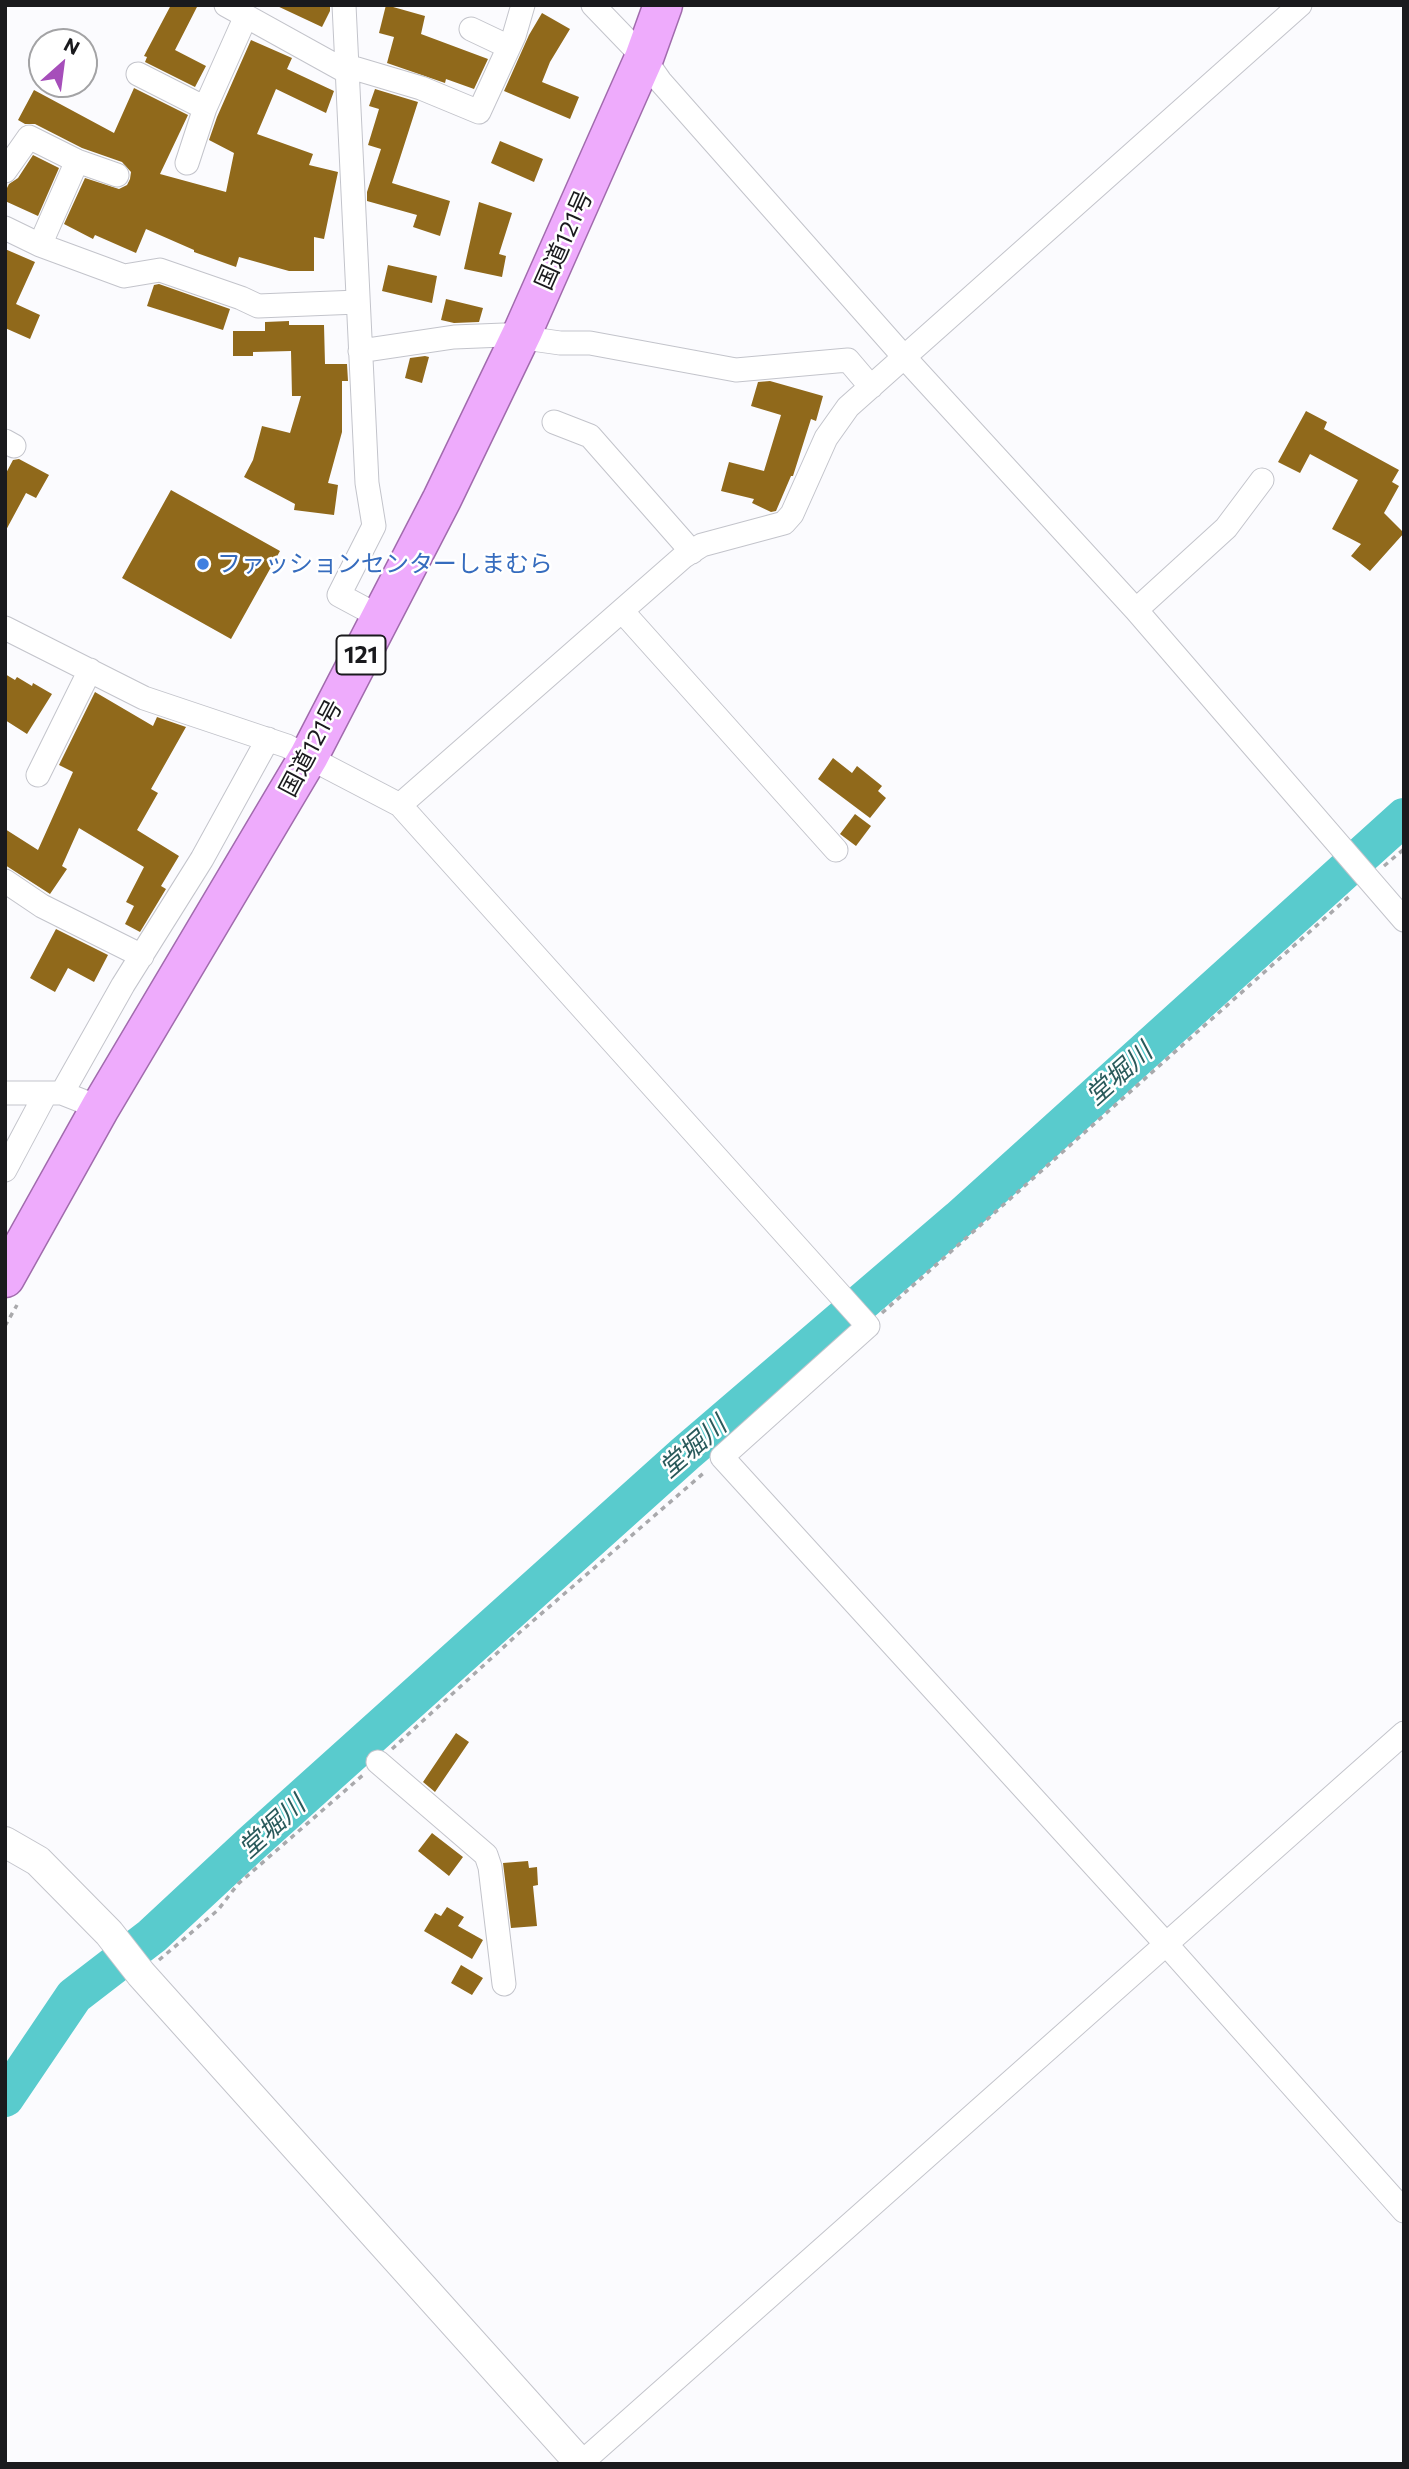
<!DOCTYPE html>
<html>
<head>
<meta charset="utf-8">
<style>
	body { margin:0 }
	#map { position:relative; width:1409px; height:2469px; overflow:hidden; background:#fbfbfe; font-family:Commissioner,sans-serif }
	canvas { display:block }
	.frame { position:absolute; inset:0; border:7px solid #1a1a1d; pointer-events:none }
	.north { position:absolute; left:28px; top:28px; width:70px; height:70px; box-sizing:border-box; background:#fff; border:2px solid #a3a3a5; border-radius:50%; rotate:28deg; font-size:19px; font-weight:700; line-height:28px; text-align:center; color:#1a1a1d }
	.north::after { content:''; display:block; margin:auto; width:24px; height:32px; background:#a64eba; clip-path:polygon(50% 0,100% 100%,50% 72%,0 100%) }
</style>
</head>
<body>
<div id="map">
<canvas width="1409" height="2469"></canvas>
<div class="frame"></div>
<div class="north">N</div>
</div>
<script>
const context = document.querySelector('canvas').getContext('2d');
context.lineJoin = 'round';
const toPath = rows => new Path2D(rows.map(r => 'M' + r).join(''));
function strokePath(path, color, width, dash) { context.strokeStyle = color; context.lineWidth = width; context.lineCap = dash ? 'butt' : 'round'; context.setLineDash(dash || []); context.stroke(path); }
function fillPath(path, color) { context.fillStyle = color; context.fill(path, 'evenodd'); }
function write(font, color, halo, rows, align = 'center') {
  context.font = font + ' Commissioner,"Noto Sans JP",sans-serif'; context.lineWidth = 5; context.setLineDash([]); context.textBaseline = 'middle'; context.strokeStyle = halo; context.fillStyle = color; for (const [text, x, y, turn = 0] of rows) {
    context.save(); context.translate(x, y); context.rotate((+turn || 0) * Math.PI / 180); context.textAlign = isNaN(turn) ? turn : align; if (halo) context.strokeText(text, 0, 0); context.fillText(text, 0, 0); context.restore();
  }
}
const river = toPath([
	[5,2098,74,1996,152,1936,252,1843,686,1453,959,1219,1404,817]
]);
const building = toPath([
	[171,5,198,5,175,50,206,66,195,87,145,62,147,57,144,56],
	[275,5,330,5,330,11,322,27],
	[386,5,425,16,421,34,488,59,474,89,446,79,445,83,387,63,394,37,379,33],
	[542,13,570,29,550,62,542,82,579,97,570,119,504,91,529,35],
	[251,40,292,58,287,69,334,91,326,113,276,89,257,134,313,154,309,165,338,172,324,239,314,237,314,271,289,271,239,257,236,267,194,252,194,250,146,229,136,253,95,235,93,239,64,224,85,178,119,189,127,185,130,179,131,172,122,162,82,148,35,124,25,124,18,120,34,90,114,133,134,88,188,115,160,174,226,192,234,153,209,140,217,117],
	[375,89,418,102,392,183,450,201,440,236,413,227,417,215,367,201,367,192,381,149,368,145,379,109,369,106],
	[500,141,543,159,534,182,491,163],
	[33,155,59,168,38,216,5,201,5,192,9,184,18,178],
	[479,202,512,213,499,254,506,256,502,277,464,269],
	[5,249,35,262,16,304,40,315,30,339,5,328],
	[388,265,437,276,432,303,382,291],
	[159,284,230,309,223,330,147,306,154,285],
	[446,299,483,308,479,322,454,323,441,320],
	[289,321,289,325,324,325,325,364,347,364,348,381,342,381,342,432,328,483,338,485,334,515,294,510,295,504,244,477,253,460,262,426,290,433,301,396,292,396,291,351,253,352,253,356,233,356,233,331,265,331,265,322],
	[425,356,429,357,422,383,405,378,410,358],
	[770,381,823,396,816,421,811,419,793,476,791,476,776,511,771,512,752,503,754,499,721,491,729,462,764,471,781,415,751,406,758,382],
	[1306,411,1327,422,1324,429,1399,470,1392,482,1399,486,1384,513,1404,533,1370,571,1351,556,1361,544,1332,529,1358,480,1310,454,1300,473,1278,462],
	[19,459,49,475,36,498,26,493,5,532,5,475,13,460],
	[171,490,280,551,231,639,122,578],
	[5,674,15,680,17,677,32,686,33,683,52,694,27,734,5,720],
	[95,692,153,726,157,717,186,727,151,789,158,793,137,830,179,856,161,886,166,889,140,932,125,924,134,906,126,902,144,867,79,828,62,866,67,869,50,894,5,865,5,829,38,850,73,772,59,765],
	[833,758,852,773,857,766,882,786,878,791,886,798,870,818,818,779],
	[855,814,871,826,856,846,840,834],
	[56,929,108,955,94,982,68,968,55,992,30,978],
	[456,1733,469,1742,435,1792,423,1782],
	[432,1833,463,1857,449,1876,418,1851],
	[528,1861,529,1868,537,1867,538,1885,533,1886,537,1926,511,1928,503,1863],
	[447,1907,464,1917,458,1926,483,1940,472,1959,424,1931,435,1913,441,1916],
	[461,1965,483,1978,472,1995,451,1983]
]);
const path = toPath([
	[1384,866,1404,849],
	[882,1313,1352,894],
	[5,1326,17,1305],
	[392,1749,519,1633,706,1471],
	[159,1960,218,1910,238,1884,363,1775]
]);
const minor = toPath([
	[226,5,347,72],
	[344,5,367,483,374,526,339,595,380,617],
	[593,5,644,58,660,81,905,358,1136,610,1404,920],
	[471,29,509,47],
	[347,66,421,88,479,112,514,36,523,5],
	[138,74,205,108],
	[187,163,205,108,246,16],
	[5,171,29,137,77,161,117,175],
	[5,228,40,245,124,276,160,270,241,298,258,306,358,302],
	[40,245,77,161],
	[360,351,454,337,504,335,560,343,590,343,736,370,848,360,871,387],
	[554,422,590,436,692,552],
	[5,441,14,446],
	[1136,610,1226,528,1262,480],
	[622,611,836,850],
	[5,628,144,698,287,746,400,805,868,1326,722,1457,1166,1944,1404,2211],
	[38,775,90,670],
	[400,805,683,557,702,545,784,523,792,514,826,438,848,407,1300,5],
	[5,881,42,906,142,956],
	[5,1093,62,1093,100,1108],
	[62,1093,123,985,202,859,268,739],
	[5,1170,46,1093],
	[378,1762,486,1855,490,1867,504,1984],
	[580,2464,1404,1733]
]);
const tertiary = toPath([
	[5,1842,38,1861,109,1933,141,1974,581,2464]
]);
const trunk = toPath([
	[5,1278,100,1108,309,756,442,499,523,331,644,58,663,5]
]);
const markers = [
	[203,564,7,"#3f7fe0"]
];
const shields = [
	[361,655,49]
];
const shieldNames = [
	["121",361,655]
];
const streetNames = [
	["国道121号",564,240,-66],
	["国道121号",311,748,-62]
];
const shopNames = [
	["ファッションセンターしまむら",217,564]
];
const waterNames = [
	["堂堀川",1119,1074,-42],
	["堂堀川",693,1447,-41],
	["堂堀川",272,1827,-42]
];
strokePath(river, '#59cbcd', 38);
fillPath(building, '#90691b');
strokePath(minor, '#c3c4cb', 25);
strokePath(tertiary, '#c3c4cb', 32);
strokePath(trunk, '#a16bad', 41);
strokePath(path, '#a9a9ac', 3.5, [5, 5]);
strokePath(minor, '#fff', 23);
strokePath(tertiary, '#fff', 30);
strokePath(trunk, '#eeabfc', 38);
for (const [x, y, r, color] of markers) { const dot = new Path2D(); dot.arc(x, y, r, 0, 2 * Math.PI); context.fillStyle = color; context.fill(dot); strokePath(dot, '#fff', 2.5); }
for (const [x, y, w] of shields) { const box = new Path2D(); box.roundRect(x - w / 2, y - 19.5, w, 39, 5); context.fillStyle = '#fff'; context.fill(box); strokePath(box, '#1a1a1d', 2); }
write('bold 23px', '#1a1a1d', null, shieldNames);
write('24px', '#1a1a1d', '#fff', streetNames);
write('24px', '#366cbe', '#fff', shopNames, 'left');
write('italic 26px', '#295a5b', '#fff', waterNames);
</script>
</body>
</html>
